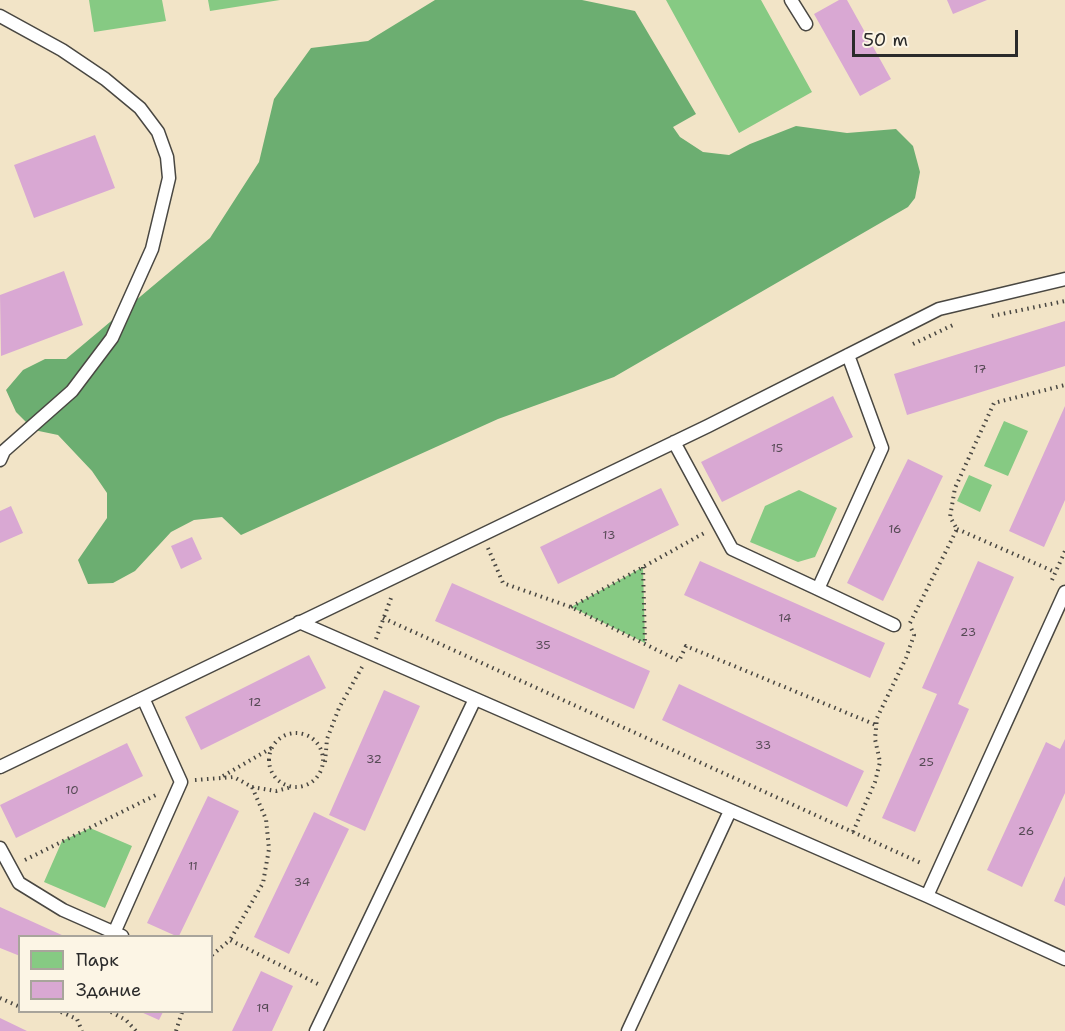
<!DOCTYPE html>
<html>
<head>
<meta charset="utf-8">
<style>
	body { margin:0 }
	#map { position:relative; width:1065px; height:1031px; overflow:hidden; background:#f2e4c7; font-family:"Shantell Sans",sans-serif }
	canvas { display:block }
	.legend { position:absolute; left:18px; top:935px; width:195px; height:78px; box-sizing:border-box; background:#fcf5e5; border:2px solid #a8a49b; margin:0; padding:8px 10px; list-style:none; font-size:18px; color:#2b2b2b }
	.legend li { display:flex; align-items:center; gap:12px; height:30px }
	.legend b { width:30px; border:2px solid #a8a49b }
	.scale { position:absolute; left:852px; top:30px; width:166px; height:27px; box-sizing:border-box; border:3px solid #2b2b2b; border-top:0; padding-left:8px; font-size:18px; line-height:21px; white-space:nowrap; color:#2b2b2b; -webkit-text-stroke:4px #fcf5e5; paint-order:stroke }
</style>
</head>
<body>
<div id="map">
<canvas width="1065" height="1031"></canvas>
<ul class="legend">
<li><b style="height:16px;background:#86ca83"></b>Парк</li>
<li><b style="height:16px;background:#d9a8d3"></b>Здание</li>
</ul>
<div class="scale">50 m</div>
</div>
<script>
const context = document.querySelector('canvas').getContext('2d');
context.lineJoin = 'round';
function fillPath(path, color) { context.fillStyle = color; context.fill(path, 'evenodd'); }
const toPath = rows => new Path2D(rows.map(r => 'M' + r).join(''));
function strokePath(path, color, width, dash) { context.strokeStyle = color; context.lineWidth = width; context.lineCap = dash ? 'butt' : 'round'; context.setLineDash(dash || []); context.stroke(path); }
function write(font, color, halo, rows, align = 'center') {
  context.font = font + ' "Shantell Sans",sans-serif'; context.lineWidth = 6; context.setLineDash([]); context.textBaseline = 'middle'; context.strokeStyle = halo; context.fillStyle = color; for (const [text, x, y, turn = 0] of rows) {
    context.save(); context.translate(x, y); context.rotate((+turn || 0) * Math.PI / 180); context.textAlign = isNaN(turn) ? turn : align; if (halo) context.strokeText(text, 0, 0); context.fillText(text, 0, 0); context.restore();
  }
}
const green = toPath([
	[89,0,162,0,166,21,94,32],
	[208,0,280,0,210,11],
	[666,0,761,0,812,92,739,133],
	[1004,421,1028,431,1008,476,984,466],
	[969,475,992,485,980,512,957,501],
	[799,490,837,508,815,557,798,562,750,542,765,506],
	[643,567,645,643,571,607],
	[90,828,132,846,105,908,44,882,62,841]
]);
const forest = toPath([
	[435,0,582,0,635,11,696,114,673,127,680,137,703,152,729,155,750,144,796,126,847,133,896,129,913,146,920,172,915,198,908,207,614,377,498,419,241,535,222,517,194,520,171,532,135,571,113,583,88,584,78,560,107,518,107,493,92,471,58,435,34,430,16,412,6,390,23,370,45,359,66,359,210,238,259,162,274,99,311,48,368,41]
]);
const building = toPath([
	[839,0,847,0,891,79,860,96,814,14],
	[947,0,987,0,953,14],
	[95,135,115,188,34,218,14,165],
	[64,271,83,325,1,356,0,295],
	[1065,321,1065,366,907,415,894,374],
	[833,396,853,437,722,502,701,462],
	[1065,406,1065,500,1044,547,1009,531],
	[908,459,943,476,883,601,847,583],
	[661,488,679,525,558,584,540,547],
	[11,506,23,533,0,543,0,511],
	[192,537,202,559,181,569,171,546],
	[700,561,885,643,870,678,684,595],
	[978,561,1014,577,958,704,969,709,915,832,882,818,937,694,922,688],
	[452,583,650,671,634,709,435,621],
	[309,655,326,688,201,750,185,717],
	[679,684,864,771,847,807,662,720],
	[384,690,420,706,365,831,329,815],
	[1065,739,1065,793,1022,887,987,870,1046,742,1060,749],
	[127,743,143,776,16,838,0,805],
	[208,796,239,811,179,936,176,936,147,923],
	[314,812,349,829,289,954,254,937],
	[1065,876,1065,906,1054,901],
	[0,907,64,936,20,936,20,956,0,948],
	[261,971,293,986,272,1031,232,1031],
	[141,1012,163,1012,159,1020],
	[0,1018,27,1031,0,1031]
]);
const path = toPath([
	[992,316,1065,301],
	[913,344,953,325],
	[957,529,1055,572],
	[488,548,503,583,571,607,679,661,686,646,876,725],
	[643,567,645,643],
	[1052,580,1065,551],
	[571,607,706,532],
	[383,618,923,864],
	[910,623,957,529,950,517,955,488,994,403,1065,385],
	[376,639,391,598],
	'269 760a27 27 0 1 1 54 0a27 27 0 1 1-54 0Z',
	[325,762,327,739,339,708,362,667],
	[223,776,273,747],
	[195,780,234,777,252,787,266,819,269,849,263,883,230,940],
	[252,787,276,791,292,787],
	[853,832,875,782,880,762,875,739,877,718,906,658,914,635,911,628],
	[25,860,158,794],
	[212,955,230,940,320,985],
	[0,998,20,1007],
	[61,1012,77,1019,82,1031],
	[111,1012,126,1020,136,1031],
	[176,1031,182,1012]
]);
const service = toPath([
	[791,0,806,24],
	[0,16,62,50,105,79,140,108,158,132,167,157,169,178,152,249,112,338,72,391,4,451,0,460],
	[674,442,732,549,818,589,882,448,848,355],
	[818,589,894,625],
	[299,622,927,896,1065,959],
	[0,767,708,426,939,309,1065,279],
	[0,848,19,883,63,910,122,936],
	[927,896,1065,592],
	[114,933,181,782,143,698],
	[316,1031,475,699],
	[628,1031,730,811]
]);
const numberNames = [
	["17",980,370],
	["15",777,449],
	["16",895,530],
	["13",609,536],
	["14",785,619],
	["23",968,633],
	["35",543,646],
	["12",255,703],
	["33",763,746],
	["32",374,760],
	["25",926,763],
	["10",72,791],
	["26",1026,832],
	["11",193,867],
	["34",302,883],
	["19",263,1009]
];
fillPath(green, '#86ca83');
fillPath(forest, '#6cae71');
fillPath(building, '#d9a8d3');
strokePath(service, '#494742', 15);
strokePath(path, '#494742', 4, [1.5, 4.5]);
strokePath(service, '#fff', 12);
write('12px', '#564a55', null, numberNames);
</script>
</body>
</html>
